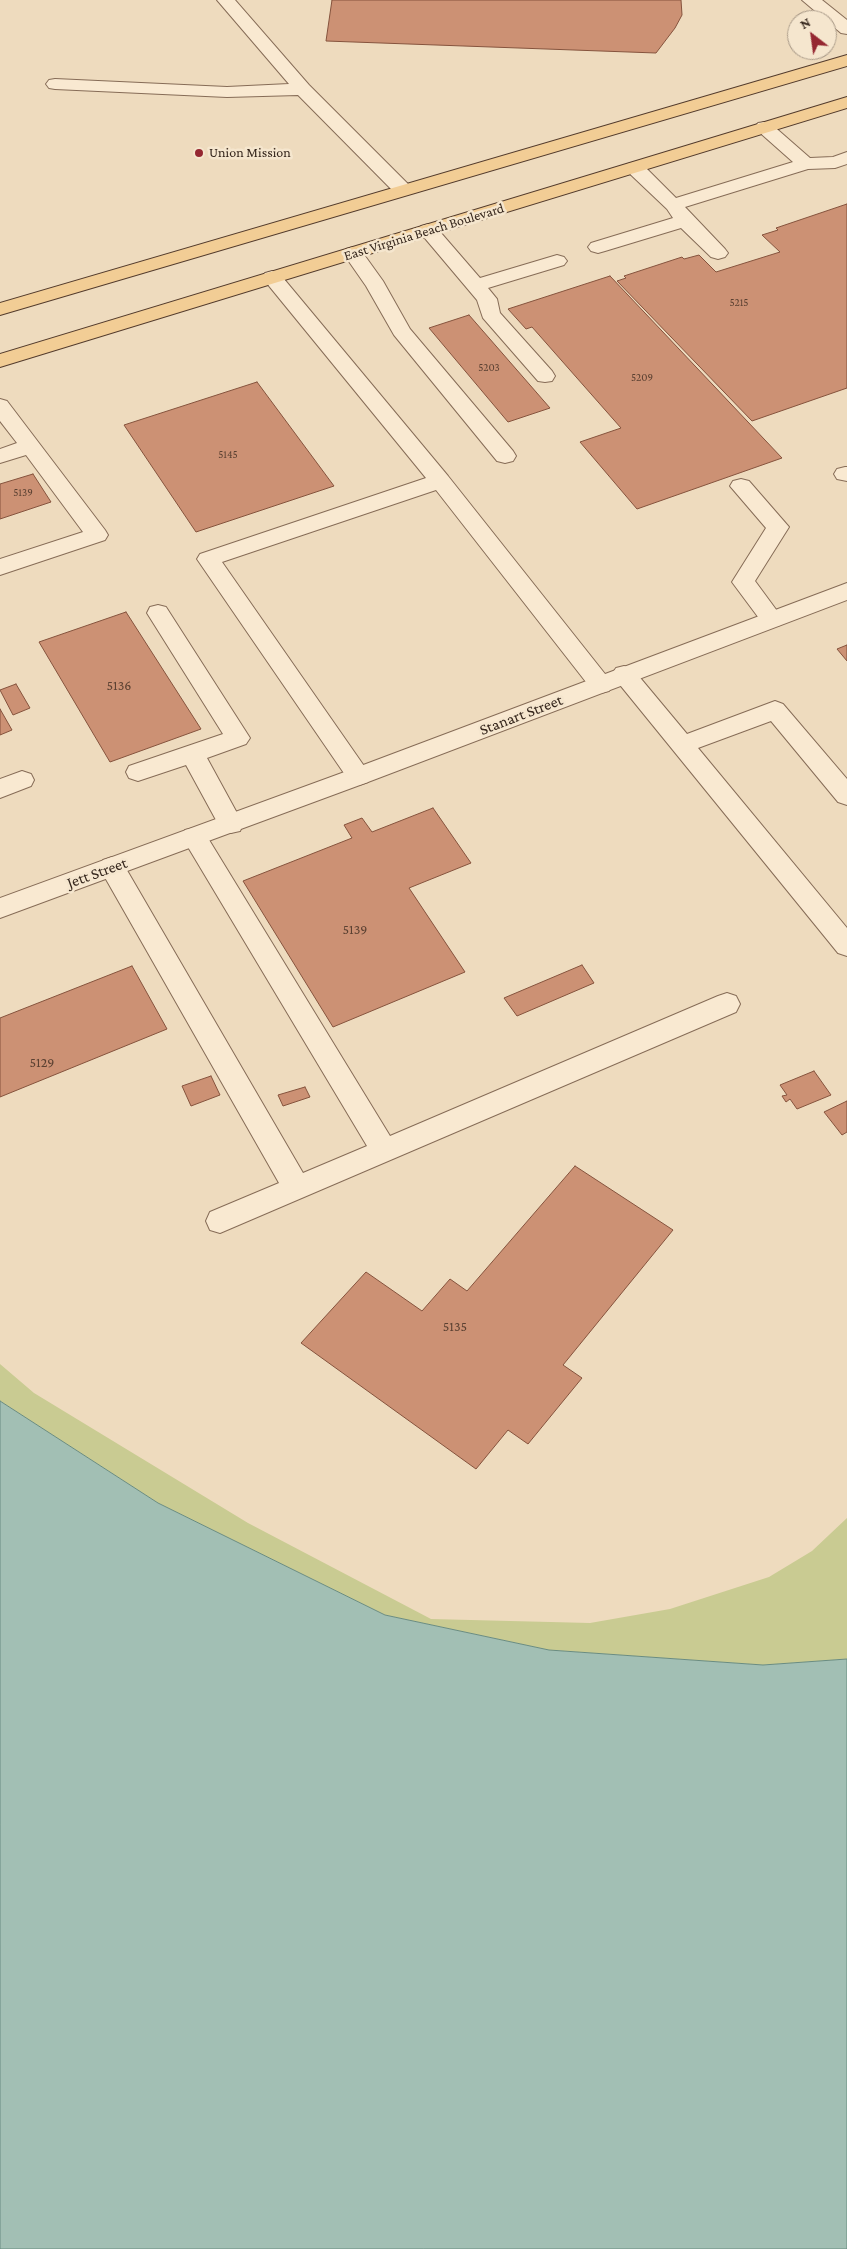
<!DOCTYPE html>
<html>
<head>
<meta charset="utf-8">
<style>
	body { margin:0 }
	#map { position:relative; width:847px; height:2249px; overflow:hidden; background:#eedbbe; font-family:"Crimson Pro",serif }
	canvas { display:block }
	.north { position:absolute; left:787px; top:10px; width:50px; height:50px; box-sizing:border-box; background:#f5e6ce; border:1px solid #a89987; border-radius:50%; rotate:330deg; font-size:14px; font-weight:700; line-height:20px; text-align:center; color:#35261c }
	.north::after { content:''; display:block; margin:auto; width:18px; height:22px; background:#952731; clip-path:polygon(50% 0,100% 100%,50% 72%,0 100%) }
</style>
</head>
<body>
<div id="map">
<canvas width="847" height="2249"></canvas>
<div class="north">N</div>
</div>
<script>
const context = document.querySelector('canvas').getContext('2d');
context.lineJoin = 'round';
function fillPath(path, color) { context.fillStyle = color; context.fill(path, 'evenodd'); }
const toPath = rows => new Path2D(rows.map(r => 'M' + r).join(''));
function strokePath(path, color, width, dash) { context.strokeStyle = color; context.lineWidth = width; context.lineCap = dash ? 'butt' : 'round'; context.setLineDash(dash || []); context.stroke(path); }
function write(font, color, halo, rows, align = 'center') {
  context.font = font + ' "Crimson Pro",serif'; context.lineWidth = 5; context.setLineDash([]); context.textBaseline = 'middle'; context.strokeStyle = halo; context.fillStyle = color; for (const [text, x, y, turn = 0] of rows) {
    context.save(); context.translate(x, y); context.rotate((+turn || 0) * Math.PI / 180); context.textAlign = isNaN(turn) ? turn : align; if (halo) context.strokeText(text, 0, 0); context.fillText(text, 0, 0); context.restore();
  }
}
const green = toPath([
	[0,1364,34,1393,248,1523,431,1619,590,1623,670,1609,769,1577,812,1551,847,1518,847,1659,763,1665,549,1650,385,1615,158,1503,0,1401]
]);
const water = toPath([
	[0,1401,158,1503,385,1615,549,1650,763,1665,847,1659,847,2249,0,2249,0,1401]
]);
const building = toPath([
	[332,0,681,0,682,15,675,28,656,53,326,41,332,0],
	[847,204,847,388,752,421,617,281,626,278,624,276,682,257,684,259,699,255,716,272,780,252,762,235,778,230,776,228,847,204],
	[610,276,782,458,637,509,580,442,621,428,532,327,526,329,508,309,610,276],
	[469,315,550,408,508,422,429,328,469,315],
	[257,382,334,486,196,532,124,425,257,382],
	[33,474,51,502,0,519,0,484,33,474],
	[126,612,201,729,110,762,39,642,126,612],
	[847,645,847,661,837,649,847,645],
	[16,684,30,708,13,715,0,690,16,684],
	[0,709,12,730,0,735,0,709],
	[433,808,471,863,409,888,465,972,333,1027,243,881,352,838,344,825,362,818,372,832,433,808],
	[582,965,594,983,517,1016,504,998,582,965],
	[132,966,167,1029,0,1097,0,1018,132,966],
	[814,1071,831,1095,797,1109,790,1099,786,1102,782,1096,787,1095,780,1085,814,1071],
	[211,1076,220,1095,191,1106,182,1086,211,1076],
	[305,1087,310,1097,283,1106,278,1095,305,1087],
	[847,1101,847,1132,842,1135,824,1112,847,1101],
	[575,1166,673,1230,563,1365,582,1378,528,1444,508,1430,476,1469,301,1343,366,1272,422,1311,450,1279,467,1291,575,1166]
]);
const lane = toPath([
	[217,0,235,0,309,85,409,185,411,189,409,193,402,195,395,193,298,95,227,97,55,89,49,88,46,84,49,80,55,79,227,87,289,84,217,0],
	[802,0,822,0,847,20,847,34,841,33,802,0],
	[764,122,770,123,810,158,833,157,847,152,847,164,835,168,808,169,685,207,725,249,728,253,725,257,718,259,711,257,681,228,605,251,598,253,591,251,588,247,591,243,673,218,667,209,628,172,626,168,628,164,635,162,642,164,676,198,793,162,758,131,755,127,758,123,764,122],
	[428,224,435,226,480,278,557,255,564,257,567,261,564,265,488,288,497,299,500,313,552,371,555,376,552,381,545,382,538,381,483,318,477,300,418,230,421,226,428,224],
	[353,247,360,249,383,281,410,329,513,451,516,456,513,461,505,463,497,461,394,335,366,286,343,253,346,249,353,247],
	[272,271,279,273,448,476,609,679,613,685,609,691,601,693,593,691,436,490,222,562,371,776,368,782,359,785,350,782,197,559,200,554,426,478,265,281,262,277,265,273,272,271],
	[0,399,7,401,105,530,108,535,105,540,0,575,0,559,83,532,26,455,0,463,0,449,17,443,0,421,0,399],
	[845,467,847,467,847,481,837,479,834,474,837,469,845,467],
	[741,479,749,481,789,527,755,581,783,619,780,625,772,627,764,625,732,582,766,528,730,486,733,481,741,479],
	[158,605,166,607,250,738,246,744,207,758,243,824,240,831,231,833,222,831,186,765,138,781,129,778,126,772,129,766,223,734,147,613,150,607,158,605],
	[624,666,632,668,687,734,775,701,783,704,847,779,847,805,838,802,771,721,698,748,847,928,847,956,838,953,616,680,612,674,616,668,624,666],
	[22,771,31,774,34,780,31,786,0,798,0,779,22,771],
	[194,828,203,830,390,1136,718,996,727,993,736,996,740,1004,736,1012,220,1233,210,1230,206,1221,210,1212,279,1183,103,874,99,867,103,860,112,857,121,860,303,1173,367,1146,182,837,185,830,194,828]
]);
const street = toPath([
	[847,583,847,600,368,782,0,918,0,898,350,770,847,583]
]);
const primary = toPath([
	[847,55,847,66,0,315,0,303,847,55],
	[847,97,847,108,0,367,0,354,847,97]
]);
const markers = [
	[199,153,5,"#952731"]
];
const farNumbernames = [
	["5215",739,303],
	["5203",489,368],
	["5209",642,378],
	["5145",228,455],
	["5139",23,493]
];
const farPoinames = [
	["Union Mission",209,153]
];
const farStreetnames = [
	["East Virginia Beach Boulevard",424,232,-17]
];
const numberNames = [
	["5136",119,686],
	["5139",355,930],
	["5129",42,1063],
	["5135",455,1327]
];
const streetNames = [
	["Stanart Street",521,715,-21],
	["Jett Street",97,873,-20]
];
fillPath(green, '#c9cb92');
fillPath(water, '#a2bfb4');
strokePath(water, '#698c81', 1);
fillPath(building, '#cc9174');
strokePath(building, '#85533d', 1);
strokePath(lane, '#866c57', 2);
strokePath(street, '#866c57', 2);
strokePath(primary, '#533b2c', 2);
fillPath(lane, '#f9e9d1');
fillPath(street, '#f9e9d1');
fillPath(primary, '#f2cd95');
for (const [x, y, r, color] of markers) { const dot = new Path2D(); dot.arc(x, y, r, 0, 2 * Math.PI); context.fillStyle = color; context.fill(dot); strokePath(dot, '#f5e6ce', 2); }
write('11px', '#5b4132', null, farNumbernames);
write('14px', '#35261c', '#f5e6ce', farPoinames, 'left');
write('14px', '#35261c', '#f5e6ce', farStreetnames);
write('14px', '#5b4132', null, numberNames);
write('16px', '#35261c', '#f5e6ce', streetNames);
</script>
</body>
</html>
